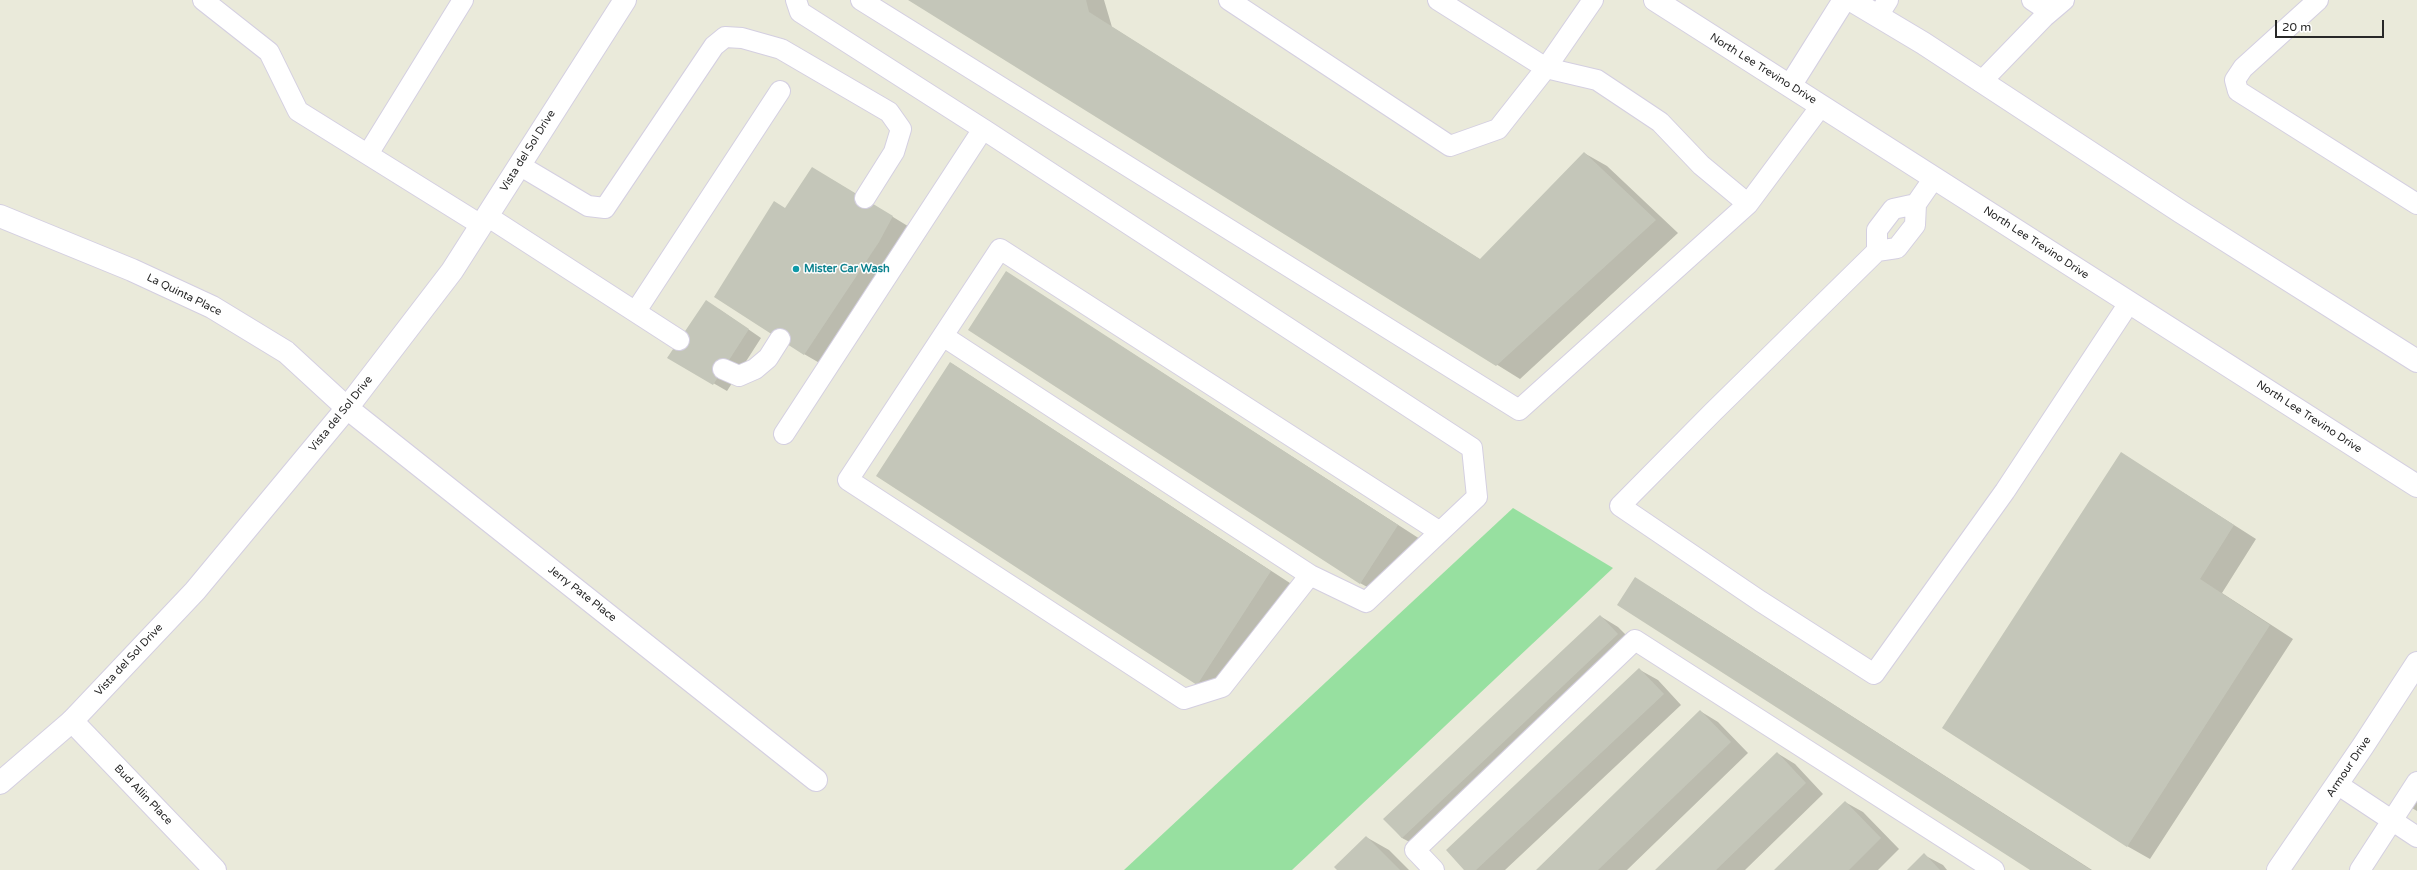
<!DOCTYPE html>
<html>
<head>
<meta charset="utf-8">
<style>
	body { margin:0 }
	#map { position:relative; width:2417px; height:870px; overflow:hidden; background:#eaeada; font-family:"Varela Round",sans-serif }
	canvas { display:block }
	.scale { position:absolute; left:2275px; top:20px; width:109px; height:18px; box-sizing:border-box; border:2px solid #282828; border-top:0; padding-left:5px; font-size:12px; line-height:14px; white-space:nowrap; color:#282828; -webkit-text-stroke:3px #fff; paint-order:stroke }
</style>
</head>
<body>
<div id="map">
<canvas width="2417" height="870"></canvas>
<div class="scale">20 m</div>
</div>
<script>
const context = document.querySelector('canvas').getContext('2d');
context.lineJoin = 'round';
function fillPath(path, color) { context.fillStyle = color; context.fill(path, 'evenodd'); }
const toPath = rows => new Path2D(rows.map(r => 'M' + r).join(''));
function strokePath(path, color, width, dash) { context.strokeStyle = color; context.lineWidth = width; context.lineCap = dash ? 'butt' : 'round'; context.setLineDash(dash || []); context.stroke(path); }
function write(font, color, halo, rows, align = 'center') {
  context.font = font + ' "Varela Round",sans-serif'; context.lineWidth = 3; context.setLineDash([]); context.textBaseline = 'middle'; context.strokeStyle = halo; context.fillStyle = color; for (const [text, x, y, turn = 0] of rows) {
    context.save(); context.translate(x, y); context.rotate((+turn || 0) * Math.PI / 180); context.textAlign = isNaN(turn) ? turn : align; if (halo) context.strokeText(text, 0, 0); context.fillText(text, 0, 0); context.restore();
  }
}
const green = toPath([
	[1513,508,1613,568,1292,870,1124,870]
]);
const shadow = toPath([
	[910,0,1104,0,1112,27,1481,260,1584,153,1607,166,1678,233,1520,379],
	[831,179,911,228,823,365,804,354,786,209],
	[1006,272,1420,539,1383,596,1360,583],
	[719,309,761,338,727,391,668,357],
	[951,363,1293,585,1220,697,1197,684],
	[2121,453,2256,539,2222,593,2293,639,2150,859,2127,846],
	[1636,579,1658,592,2092,870,2032,870],
	[1600,616,1618,627,1636,645,1421,848,1402,838,1385,819],
	[1640,670,1658,680,1681,705,1505,870,1465,870],
	[1700,711,1718,722,1748,753,1627,870,1538,870],
	[1777,753,1795,764,1823,794,1745,870,1657,870],
	[2417,799,2417,811,2412,808],
	[1845,802,1863,812,1899,849,1878,870,1775,870],
	[1366,837,1389,850,1409,870,1338,870],
	[1924,855,1943,865,1947,870,1908,870]
]);
const building = toPath([
	[908,0,1086,0,1089,12,1480,259,1584,152,1656,220,1496,366],
	[812,167,893,216,879,242,804,355,714,297,774,201,785,208],
	[1006,271,1398,525,1360,584,968,330],
	[706,300,749,329,713,385,667,358],
	[950,362,1271,571,1197,685,876,476],
	[2121,452,2234,525,2200,579,2270,625,2127,847,1942,728],
	[1635,577,2091,870,2030,870,1617,605],
	[1600,615,1618,634,1402,838,1383,819],
	[1639,668,1664,694,1476,870,1464,870,1446,850],
	[1700,710,1731,742,1598,870,1536,870],
	[1777,752,1806,783,1716,870,1655,870],
	[1845,801,1881,838,1849,870,1774,870],
	[1366,836,1400,870,1337,870,1334,867],
	[1924,853,1940,870,1907,870]
]);
const lane = toPath([
	[203,0,269,52,298,111,481,225],
	[861,0,1519,410,1748,204],
	[1229,0,1450,146,1498,129,1546,68,1593,0],
	[1438,0,1546,68,1597,80,1660,122,1701,165,1748,204,1821,106],
	[2032,0,2050,12],
	[2318,0,2243,68,2235,80,2238,91,2417,204],
	[1878,16,1888,0],
	[1981,82,2044,17,2064,0],
	[983,129,1472,448,1477,497,1366,602,1310,575,1222,687,1184,699,848,480,1000,249,1440,532],
	[368,154,463,0],
	[519,165,588,206,605,208,714,46,725,37,742,38,781,49,889,112,901,129,894,152,865,198],
	[1934,178,1916,204,1915,225,1897,248,1877,251,1713,412,1620,506,1760,601,1874,674,2005,491,2129,303],
	[487,216,679,340],
	[1877,251,1877,230,1893,209,1916,204],
	[636,311,780,91],
	[943,336,1310,575],
	[723,369,739,376,755,369,768,358,780,339],
	[784,434,983,129,800,12,796,0],
	[2337,784,2417,837],
	[1434,870,1415,850,1635,640,1994,870],
	[2360,870,2417,782]
]);
const street = toPath([
	[0,216,132,270,212,307,286,352,347,408,816,780],
	[72,721,215,870]
]);
const secondary = toPath([
	[1655,0,2417,486],
	[1851,0,1923,43,2181,212,2417,361],
	[1790,86,1844,0],
	[0,783,72,721,195,591,347,408,452,271,625,0],
	[2278,870,2363,746,2417,663]
]);
const markers = [
	[796,269,4,"#0f9aa8"]
];
const streetNames = [
	["North Lee Trevino Drive",1763,69,32],
	["Vista del Sol Drive",528,151,-58],
	["North Lee Trevino Drive",2036,243,33],
	["La Quinta Place",184,295,26],
	["Vista del Sol Drive",341,414,-51],
	["North Lee Trevino Drive",2309,417,33],
	["Jerry Pate Place",582,594,38],
	["Vista del Sol Drive",129,660,-47],
	["Armour Drive",2349,767,-56],
	["Bud Allin Place",143,795,46]
];
const cultureNames = [
	["Mister Car Wash",804,269]
];
fillPath(green, '#97e0a0');
fillPath(shadow, '#0003');
fillPath(building, '#c4c6b9');
strokePath(lane, '#d4cfe1', 22);
strokePath(street, '#d4cfe1', 24);
strokePath(secondary, '#d4cfe1', 24);
strokePath(lane, '#fff', 20);
strokePath(street, '#fff', 22);
strokePath(secondary, '#fff', 22);
for (const [x, y, r, color] of markers) { const dot = new Path2D(); dot.arc(x, y, r, 0, 2 * Math.PI); context.fillStyle = color; context.fill(dot); strokePath(dot, '#fff', 1.5); }
write('11px', '#282828', '#fff', streetNames);
write('bold 11px', '#0d838f', '#fff', cultureNames, 'left');
</script>
</body>
</html>
